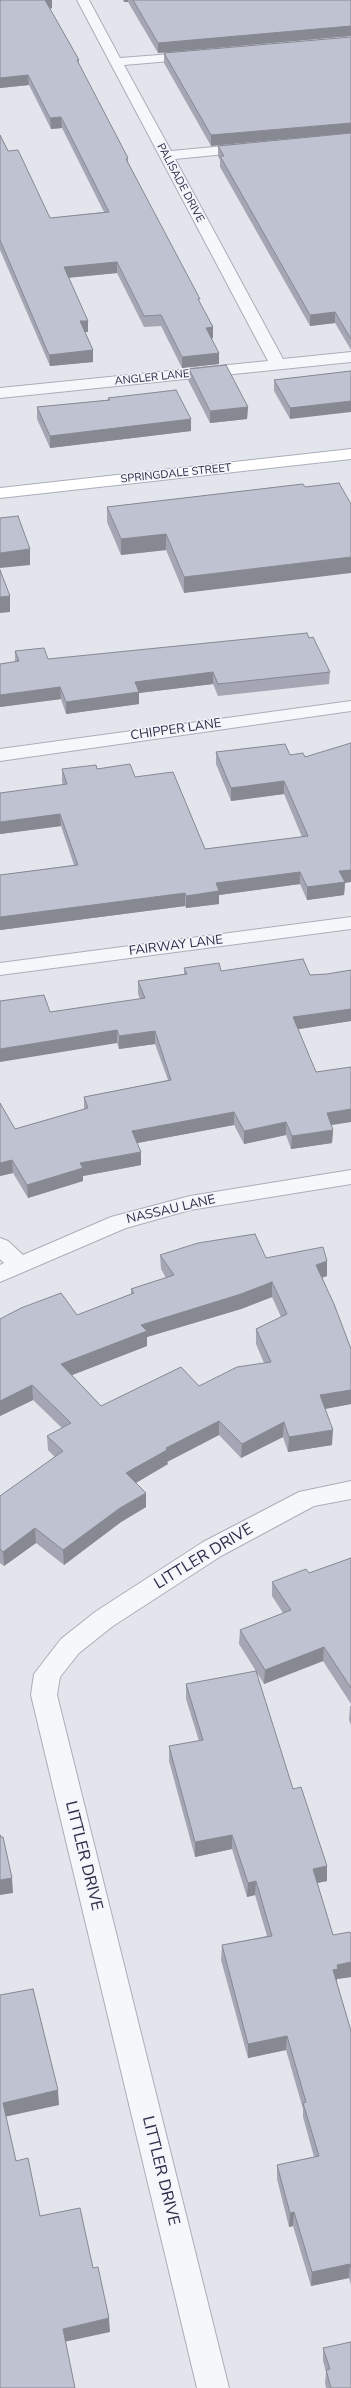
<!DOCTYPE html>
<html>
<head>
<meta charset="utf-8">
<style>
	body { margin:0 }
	canvas { display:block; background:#e3e5ec }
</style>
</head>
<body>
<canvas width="351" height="2388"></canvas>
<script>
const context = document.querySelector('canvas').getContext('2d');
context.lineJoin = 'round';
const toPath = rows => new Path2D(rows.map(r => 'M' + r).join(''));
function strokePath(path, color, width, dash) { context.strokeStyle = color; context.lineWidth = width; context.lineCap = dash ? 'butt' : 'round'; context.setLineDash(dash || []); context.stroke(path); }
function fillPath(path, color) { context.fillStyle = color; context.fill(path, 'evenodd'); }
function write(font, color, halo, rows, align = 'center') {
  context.font = font + ' "Nunito Sans",sans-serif'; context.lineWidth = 3; context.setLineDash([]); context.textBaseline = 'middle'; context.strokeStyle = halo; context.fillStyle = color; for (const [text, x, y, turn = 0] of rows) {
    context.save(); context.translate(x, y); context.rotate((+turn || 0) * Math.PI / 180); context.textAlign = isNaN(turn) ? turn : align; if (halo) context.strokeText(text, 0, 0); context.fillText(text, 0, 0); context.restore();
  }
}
const minor = toPath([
	[77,0,89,0,120,58,198,52,200,55,198,58,194,59,124,65,171,151,246,144,253,148,246,152,175,159,283,359,351,352,351,362,0,398,0,388,268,361,77,0],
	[351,701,351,711,0,761,0,749,351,701],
	[351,917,351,929,0,975,0,963,351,917],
	[351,1170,351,1184,190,1210,126,1228,0,1282,0,1265,4,1263,0,1259,0,1238,8,1241,23,1255,111,1217,190,1196,351,1170],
	[351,1481,351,1499,314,1506,221,1556,113,1626,79,1653,60,1677,57,1695,229,2388,197,2388,31,1695,34,1674,61,1639,95,1612,203,1542,299,1492,351,1481]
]);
const secondary = toPath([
	[351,449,351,459,0,498,0,488,351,449]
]);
const wall = toPath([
	[0,0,52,8,50,9,79,60,79,65,128,158,128,162,200,304,213,327,213,338,212,338,219,364,182,368,161,326,144,327,117,273,68,278,88,332,85,332,93,350,93,362,50,366,0,250,0,135,8,151,50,218,104,212,62,128,51,129,29,85,0,88],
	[123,0,351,0,351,36,158,53,128,2,124,2],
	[351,37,211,146,164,63,164,53],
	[351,133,351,350,335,323,310,326,220,167,220,160,218,156,218,146],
	[189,369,248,407,247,419,210,423,188,380],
	[351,371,290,419,274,391,274,380],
	[108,398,191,431,50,448,37,419,37,407,108,400],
	[303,484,184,593,166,550,121,555,107,522,107,507],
	[309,638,330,672,329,684,218,696,213,684,139,693,139,704,66,714,61,699,0,707,0,664,15,662,15,651,48,659],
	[285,744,345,883,344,895,307,900,300,884,219,895,219,904,186,908,185,906,0,930,0,875,74,865,61,826,0,834,63,785,62,782,62,769,97,769,135,777,205,849,302,837,284,794,231,801,216,764,216,752],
	[184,968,221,971,310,975,327,974,351,970,351,1021,298,1029,333,1130,332,1143,291,1149,286,1135,244,1144,234,1125,137,1143,141,1152,141,1165,83,1176,83,1181,28,1198,13,1173,0,1176,15,1129,84,1109,84,1097,168,1080,155,1044,119,1049,117,1043,50,1012,140,999,138,994,138,981,184,974],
	[160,1255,266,1258,327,1276,322,1277,351,1349,351,1404,325,1409,332,1445,288,1452,283,1437,241,1458,219,1435,167,1462,168,1464,136,1483,146,1493,146,1507,121,1522,64,1565,36,1543,4,1566,0,1563,0,1496,55,1457,48,1450,47,1436,62,1428,33,1400,0,1416,0,1319,77,1315,131,1294,131,1289,166,1278,161,1269],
	[272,1297,281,1317,256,1329,256,1344,264,1363,199,1386,101,1406,72,1375,147,1346,147,1337,241,1309],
	[351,1558,351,1704,323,1661,264,1684,239,1644,240,1630,283,1613,272,1596,272,1582,309,1573],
	[186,1684,293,1789,327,1866,327,1881,317,1883,333,1935,351,1935,351,1977,337,1979,337,1983,351,2031,351,2285,349,2278,311,2286,293,2226,289,2227,277,2179,277,2165,314,2157,303,2117,303,2109,286,2050,248,2058,221,1960,222,1945,267,1936,255,1895,247,1897,232,1849,195,1857,169,1761,169,1746,199,1741,186,1699],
	[350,1706,351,1706,351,1725,349,1720],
	[323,2348,351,2388,326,2388,325,2383,326,2372,323,2361]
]);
const shadedWall = toPath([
	[45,0,52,0,52,8,45,9],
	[124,0,128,0,128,2,124,2],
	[351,26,351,36,158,53,158,43],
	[28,75,29,85,0,88,0,78],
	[61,117,62,128,51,129,50,118],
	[351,123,351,133,211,146,211,135],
	[117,262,117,273,64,278,64,267],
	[335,312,335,323,310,326,310,315],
	[80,321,88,321,88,332,81,332],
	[213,327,213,338,206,339,206,328],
	[93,350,93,362,50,366,49,355],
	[219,353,219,364,182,368,182,357],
	[351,401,351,412,290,419,290,408],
	[248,407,247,419,210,423,210,411],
	[191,419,191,431,50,448,50,436],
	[166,534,166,550,121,555,121,539],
	[30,549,30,565,0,568,0,553],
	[351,557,351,573,184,593,184,577],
	[10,596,10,612,0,613,0,597],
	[213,672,213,684,139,693,139,704,66,714,66,702,135,682],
	[60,687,61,699,0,707,0,695],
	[284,781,284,794,231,801,231,788],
	[60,814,61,826,0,834,0,822],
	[351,870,351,882,345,883,344,895,307,900,307,887,339,871],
	[300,872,300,884,219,895,219,904,186,908,186,896,216,883],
	[185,893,185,906,0,930,0,917],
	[351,1009,351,1021,293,1030,293,1017],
	[117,1030,117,1043,0,1062,0,1049],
	[155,1031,155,1044,119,1049,119,1036],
	[351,1109,351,1122,326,1126,327,1113],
	[234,1112,234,1125,132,1144,132,1131],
	[286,1122,286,1135,244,1144,244,1131],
	[333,1130,332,1143,291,1149,292,1136],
	[141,1152,141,1165,83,1176,83,1181,28,1198,27,1185,80,1163],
	[12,1160,13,1173,0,1176,0,1163],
	[327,1261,327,1276,316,1280,316,1265],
	[272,1282,272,1297,241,1309,147,1337,147,1346,62,1379,61,1364,141,1325],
	[32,1385,33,1400,0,1416,0,1401],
	[351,1390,351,1404,319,1410,320,1395],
	[219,1421,219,1435,167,1462,168,1464,127,1488,126,1473,166,1448],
	[284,1422,283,1437,241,1458,242,1444],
	[333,1430,332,1445,288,1452,289,1437],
	[146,1493,146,1507,121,1522,64,1565,63,1550,120,1508],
	[35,1528,36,1543,4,1566,3,1552],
	[324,1647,323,1661,264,1684,265,1670],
	[232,1835,232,1849,195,1857,195,1842],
	[327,1866,327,1881,312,1884,313,1869],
	[12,1878,13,1893,0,1895,0,1880],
	[256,1881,255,1895,247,1897,248,1883],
	[351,1962,351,1977,337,1979,337,1983,333,1970,337,1965],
	[287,2036,286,2050,248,2058,248,2044],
	[58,2090,59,2105,4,2117,3,2103],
	[294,2212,293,2226,289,2227,290,2213],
	[350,2264,349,2278,311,2286,312,2272],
	[109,2318,110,2332,64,2342,63,2329]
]);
const building = toPath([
	[0,0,45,0,79,60,77,60,128,158,126,159,200,299,198,299,213,327,206,328,219,353,182,357,161,315,144,316,117,262,64,267,88,321,80,321,93,350,49,355,0,240,0,135,8,151,18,150,50,218,109,212,61,117,50,118,28,75,0,78,0,0],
	[133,0,351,0,351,26,158,43,133,0],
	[351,37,351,123,211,135,164,53,351,37],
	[351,133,351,339,335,312,310,315,220,156,224,156,218,146,351,133],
	[226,365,248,407,210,411,189,369,226,365],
	[351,371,351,401,290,408,274,380,351,371],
	[176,390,191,419,50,436,37,407,110,400,108,398,176,390],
	[339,483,351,504,351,557,184,577,166,534,121,539,107,507,303,484,305,487,339,483],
	[18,516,30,549,0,553,0,518,18,516],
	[0,570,10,596,0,597,0,570],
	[307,633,309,638,313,637,330,672,218,684,213,672,135,682,139,692,66,702,60,687,0,695,0,664,19,661,15,651,44,648,48,659,307,633],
	[351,743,351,870,339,871,345,882,307,887,300,872,216,883,219,891,186,896,185,893,0,917,0,875,78,865,60,814,0,822,0,793,67,784,62,769,96,765,97,769,130,764,135,777,173,772,205,849,308,836,284,781,231,788,216,752,285,744,290,755,303,753,305,757,351,743],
	[303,959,310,975,327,974,351,970,351,1009,293,1017,316,1072,351,1067,351,1109,327,1113,333,1130,292,1136,286,1122,244,1131,234,1112,132,1131,141,1152,80,1163,83,1168,27,1185,12,1160,0,1163,0,1103,15,1129,88,1108,84,1097,171,1080,155,1031,119,1036,117,1030,0,1049,0,1001,44,995,50,1012,145,998,138,981,187,974,184,968,219,963,221,971,303,959],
	[255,1234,266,1258,323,1247,327,1261,316,1265,334,1304,351,1349,351,1390,320,1395,333,1430,289,1437,284,1422,242,1444,219,1421,166,1448,167,1450,126,1473,146,1493,120,1508,63,1550,35,1528,3,1552,0,1549,0,1496,63,1451,47,1436,71,1423,32,1385,0,1401,0,1319,21,1308,61,1293,77,1315,134,1293,131,1289,174,1275,160,1255,198,1243,255,1234],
	[272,1282,287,1314,256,1329,271,1362,237,1367,199,1386,181,1367,101,1406,61,1364,147,1331,141,1325,241,1294,272,1282],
	[351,1558,351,1688,324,1647,265,1670,240,1630,291,1610,272,1582,306,1569,309,1573,351,1558],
	[256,1671,293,1789,301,1787,327,1866,313,1869,333,1935,350,1932,351,1935,351,1962,337,1965,338,1969,333,1970,351,2031,351,2268,350,2264,312,2272,294,2212,290,2213,277,2165,319,2156,303,2103,306,2102,287,2036,248,2044,222,1945,272,1936,256,1881,248,1883,232,1835,195,1842,169,1746,203,1740,186,1684,256,1671],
	[0,1835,1,1837,3,1837,12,1878,0,1880,0,1835],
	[33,1989,58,2090,3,2103,16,2161,28,2158,40,2216,80,2208,93,2268,98,2267,109,2318,63,2329,75,2388,0,2388,0,1995,33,1989],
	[351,2342,351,2388,331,2388,326,2370,330,2369,323,2348,351,2342]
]);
const farStreetnames = [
	["PALISADE DRIVE",180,183,62],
	["ANGLER LANE",152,378,-6],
	["SPRINGDALE STREET",176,474,-6]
];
const streetNames = [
	["CHIPPER LANE",176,730,-8],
	["FAIRWAY LANE",176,946,-7],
	["NASSAU LANE",171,1210,-13]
];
const nearStreetnames = [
	["LITTLER DRIVE",204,1557,-31],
	["LITTLER DRIVE",83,1856,76],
	["LITTLER DRIVE",160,2171,76]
];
strokePath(minor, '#abaeba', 2);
strokePath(secondary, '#abaeba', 2);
fillPath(minor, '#f6f7fa');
fillPath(secondary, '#fff');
fillPath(wall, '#a4a7b3');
fillPath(shadedWall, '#868892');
fillPath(building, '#bfc2d0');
strokePath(building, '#868892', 1);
write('11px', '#292d47', '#f3f4f9', farStreetnames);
write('13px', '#292d47', '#f3f4f9', streetNames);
write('16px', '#292d47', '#f3f4f9', nearStreetnames);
</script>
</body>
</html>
